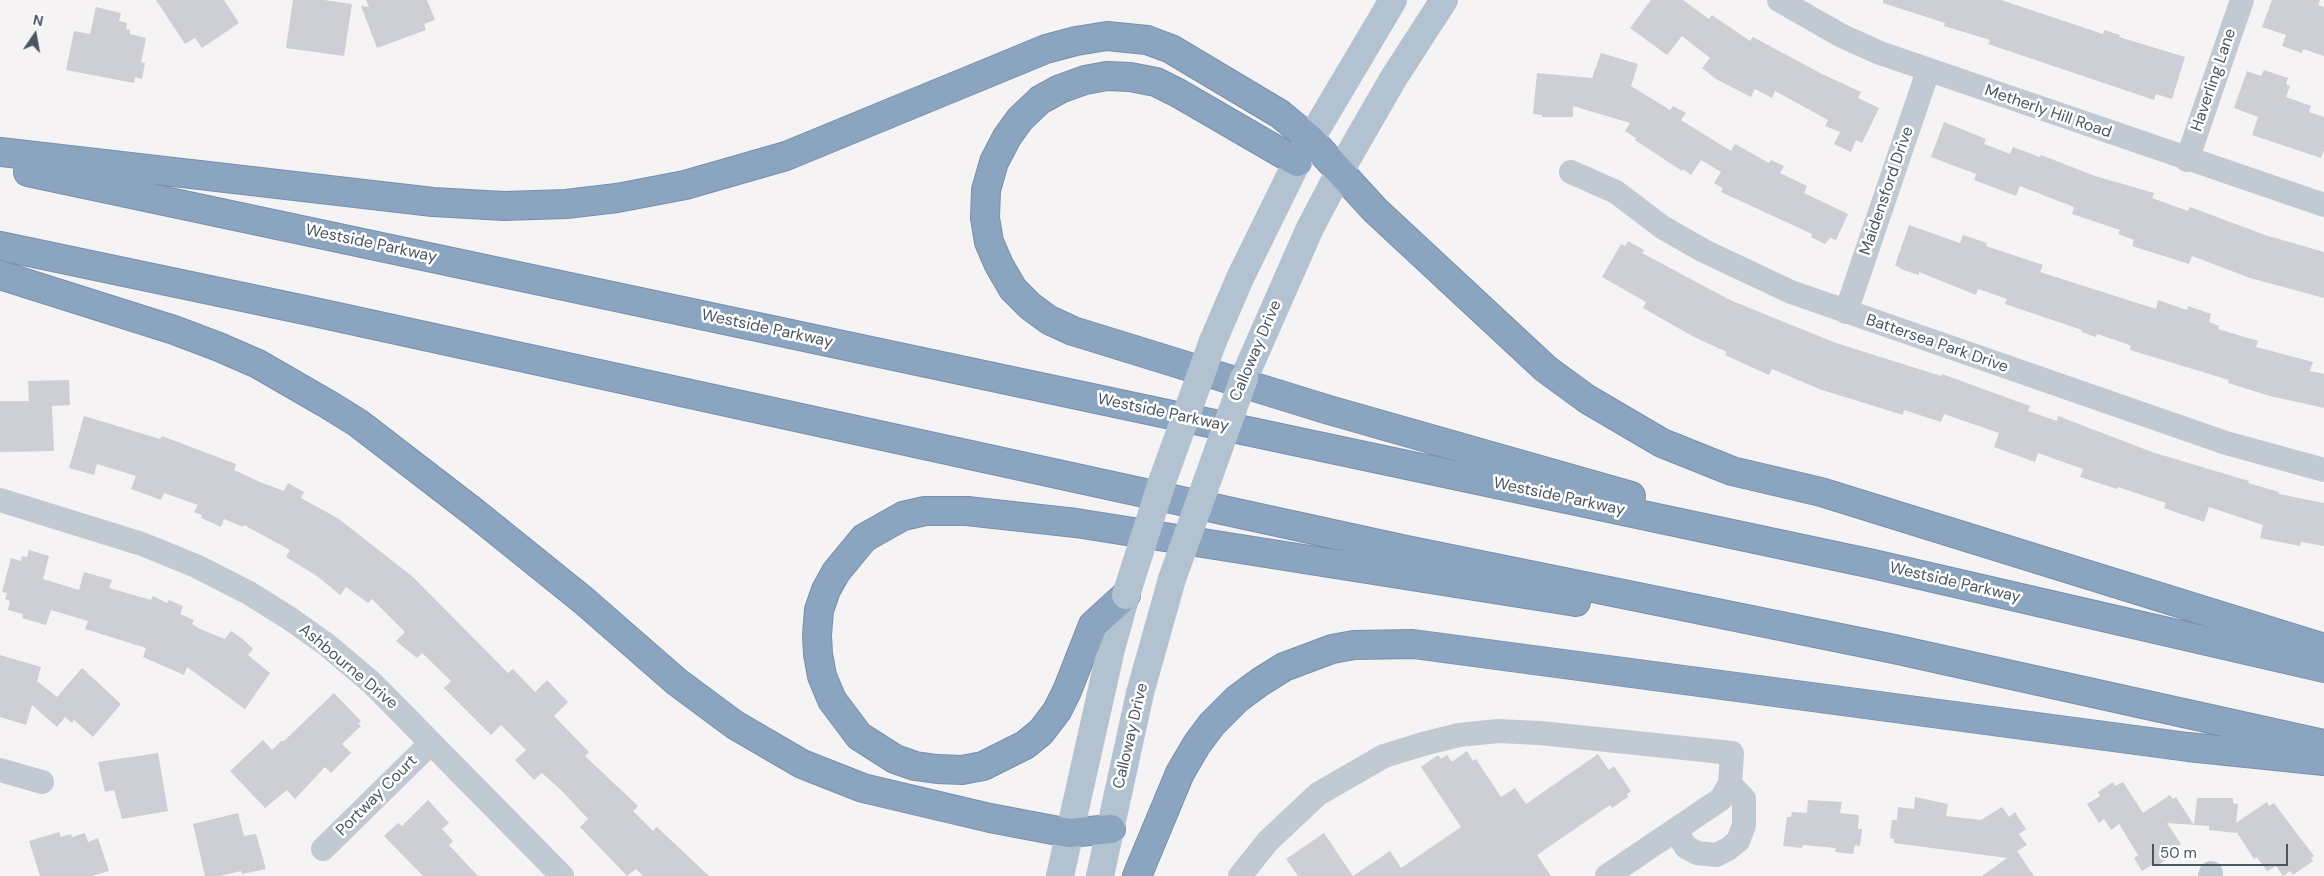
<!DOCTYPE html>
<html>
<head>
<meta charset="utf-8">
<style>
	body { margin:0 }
	#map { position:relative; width:2324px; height:876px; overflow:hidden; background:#f5f3f3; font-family:"DM Sans",sans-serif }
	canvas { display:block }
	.north { position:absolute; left:10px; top:10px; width:50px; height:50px; -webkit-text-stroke:4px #fff; paint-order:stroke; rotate:12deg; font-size:14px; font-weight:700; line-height:20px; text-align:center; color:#4a5661 }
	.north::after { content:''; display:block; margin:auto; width:18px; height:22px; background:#4a5661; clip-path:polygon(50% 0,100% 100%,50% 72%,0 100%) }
	.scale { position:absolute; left:2152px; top:844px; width:136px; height:22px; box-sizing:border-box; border:2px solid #4a5661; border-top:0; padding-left:6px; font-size:15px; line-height:18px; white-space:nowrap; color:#4a5661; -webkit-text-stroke:4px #fff; paint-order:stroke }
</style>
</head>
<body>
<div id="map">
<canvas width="2324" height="876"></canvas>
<div class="north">N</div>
<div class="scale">50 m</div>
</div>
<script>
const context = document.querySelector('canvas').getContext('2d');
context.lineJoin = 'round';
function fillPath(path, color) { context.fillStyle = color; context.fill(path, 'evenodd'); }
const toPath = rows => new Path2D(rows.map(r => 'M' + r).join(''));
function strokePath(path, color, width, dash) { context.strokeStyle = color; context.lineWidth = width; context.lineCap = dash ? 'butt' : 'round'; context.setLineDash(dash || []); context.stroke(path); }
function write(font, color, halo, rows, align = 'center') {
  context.font = font + ' "DM Sans",sans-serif'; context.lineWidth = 5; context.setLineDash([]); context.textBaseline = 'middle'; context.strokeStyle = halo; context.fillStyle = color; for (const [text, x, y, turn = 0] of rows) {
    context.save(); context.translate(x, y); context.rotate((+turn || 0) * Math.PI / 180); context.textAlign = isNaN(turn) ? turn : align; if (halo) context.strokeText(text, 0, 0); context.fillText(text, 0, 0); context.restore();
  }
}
const building = toPath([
	[156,0,224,0,239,23,202,48,195,38,185,44],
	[293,0,324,0,352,4,344,56,286,48],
	[366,0,427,0,435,20,424,24,426,30,377,48,361,6,369,7],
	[1651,0,1683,0,1709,19,1712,15,1750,41,1753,37,1822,74,1861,92,1858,98,1879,108,1862,143,1856,140,1851,152,1834,144,1840,132,1825,126,1828,120,1775,91,1772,98,1755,89,1751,97,1716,79,1702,68,1710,58,1682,36,1667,55,1630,28],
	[1883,0,2001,0,2103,34,2104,30,2120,35,2119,37,2185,57,2172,99,2156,94,2154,100,1988,44,1990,40,1944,26,1945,23,1883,3],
	[2272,0,2320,0,2318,5,2324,7,2324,56,2303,49,2302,53,2282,46,2286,35,2262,27],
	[96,7,121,13,119,21,127,23,126,29,130,30,130,34,146,38,141,62,145,63,142,79,135,77,134,83,66,70,74,31,90,34],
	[1601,53,1638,64,1631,86,1670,110,1673,106,1686,113,1681,120,1731,151,1735,144,1769,163,1771,160,1784,166,1780,173,1807,186,1804,193,1848,214,1836,240,1830,238,1825,244,1811,237,1812,234,1721,192,1723,188,1714,183,1721,172,1701,160,1691,175,1683,169,1682,171,1635,140,1636,138,1625,131,1630,123,1573,106,1573,117,1542,117,1542,115,1533,114,1537,73,1592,78],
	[2264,70,2288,78,2286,84,2290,86,2286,97,2311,106,2309,112,2324,117,2324,150,2321,158,2252,135,2258,117,2234,108,2247,71,2261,76],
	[1944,122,1986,139,1984,144,2010,154,2013,147,2040,157,2041,155,2095,176,2154,193,2152,198,2188,211,2190,207,2265,235,2324,252,2324,298,2250,278,2192,256,2189,264,2148,251,2132,246,2134,240,2118,234,2120,230,2072,214,2074,207,2020,186,2016,196,1974,180,1976,174,1931,157],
	[1909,225,1960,243,1963,235,1987,243,1986,246,2043,265,2040,272,2156,309,2158,300,2187,310,2188,306,2211,314,2209,322,2219,326,2218,329,2258,341,2256,347,2313,362,2310,371,2324,374,2324,408,2270,396,2228,383,2229,380,2130,350,2131,346,2124,343,2097,334,2096,337,2081,332,2082,330,2005,304,2007,299,1978,289,1976,295,1919,272,1919,275,1903,270,1895,265],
	[1628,241,1644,250,1642,253,1730,300,1836,343,1941,376,1942,374,2030,406,2028,411,2057,421,2058,416,2152,452,2232,476,2249,481,2248,483,2279,492,2279,494,2324,503,2324,546,2301,542,2300,546,2260,538,2263,525,2209,507,2204,522,2164,508,2166,503,2118,487,2117,489,2080,477,2083,469,2038,453,2035,462,1994,447,1999,433,1944,414,1941,422,1904,410,1903,415,1822,390,1772,369,1769,375,1725,355,1727,352,1694,337,1643,308,1646,302,1602,277,1621,244,1625,246],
	[69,380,70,405,52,406,54,451,0,452,0,401,29,401,28,381],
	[84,416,160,439,162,436,236,464,234,470,260,482,284,491,288,483,304,492,301,498,339,519,413,577,508,673,513,669,535,692,547,680,568,702,554,716,589,752,585,756,638,806,633,811,653,831,657,827,709,876,643,876,636,869,627,876,580,827,588,819,563,792,542,773,534,780,515,760,526,750,501,725,491,735,444,688,451,681,422,653,417,658,396,641,405,632,372,599,368,603,346,587,340,595,317,576,286,557,290,550,244,525,243,527,224,519,221,527,201,518,202,515,194,512,198,505,164,493,161,500,131,489,136,476,97,464,94,475,69,468],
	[29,550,49,556,43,579,79,590,84,572,112,580,109,588,151,600,153,596,167,603,169,600,183,606,180,614,194,620,192,624,200,629,225,639,231,631,244,640,253,649,248,655,270,673,245,709,187,667,184,675,143,657,146,648,85,629,88,621,51,610,46,625,22,618,23,614,8,610,10,601,5,599,7,593,2,592,11,558,21,561,22,556,27,557],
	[0,655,41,667,37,681,57,697,82,668,121,704,93,737,74,720,72,723,65,717,57,727,32,705,26,725,0,717],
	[334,693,361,721,358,724,361,726,342,744,351,753,331,773,325,767,295,799,287,790,265,808,230,771,263,740,272,750,282,740,283,742],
	[1467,751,1473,761,1476,759,1501,797,1515,788,1526,804,1598,754,1609,770,1614,766,1631,791,1627,794,1628,797,1612,808,1610,805,1537,855,1551,876,1298,876,1286,859,1324,833,1353,876,1390,851,1401,868,1461,827,1421,767,1438,755,1441,759,1447,755,1452,762],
	[158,753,168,811,122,819,114,790,105,792,98,762],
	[2113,782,2115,786,2123,782,2143,813,2170,795,2173,799,2176,797,2194,825,2197,798,2233,798,2233,803,2238,804,2236,823,2267,802,2269,806,2274,803,2314,856,2311,858,2313,861,2293,875,2290,871,2283,876,2276,866,2267,871,2257,857,2254,859,2236,831,2236,833,2209,830,2209,826,2167,823,2181,844,2169,852,2172,856,2155,867,2153,864,2142,871,2134,858,2138,855,2119,824,2111,830,2104,819,2099,823,2087,804,2100,796,2098,792],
	[1915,797,1948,804,1946,816,1981,820,2002,807,2009,817,2015,812,2026,829,2019,834,2027,845,2017,851,2034,876,1982,876,2007,858,1894,843,1894,839,1890,838,1892,820,1897,820,1898,807,1914,809],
	[428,800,449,823,442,829,453,841,449,845,478,876,423,876,384,836,398,823,402,826],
	[1808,800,1842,802,1840,813,1859,815,1858,829,1862,829,1860,846,1855,845,1853,854,1835,852,1836,848,1803,845,1802,848,1783,846,1787,817,1791,817,1792,812,1807,813],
	[238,813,244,836,256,834,266,869,242,874,241,871,220,876,205,876,193,824],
	[59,832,61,837,71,834,72,837,85,833,88,842,98,838,109,871,92,876,40,876,29,841]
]);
const minor = toPath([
	[1779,0,1842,36,1880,53,2324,205],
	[2187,160,2242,0],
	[1571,172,1616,192,1662,227,1704,251,1791,292,2226,443,2324,470],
	[1846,312,1928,71],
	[0,500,142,544,196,566,249,593,289,618,327,645,372,683,562,876],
	[0,770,42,782],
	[1675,830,1686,847,1697,853,1716,855,1728,849,1738,841,1744,825,1744,799,1730,784],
	[323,849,431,743],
	[1240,876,1268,841,1318,794,1384,756,1423,744,1459,735,1498,731,1540,733,1732,753,1730,784,1721,799,1607,876],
	[2210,876,2211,873]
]);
const major = toPath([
	[1213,341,1240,278,1297,162,1393,0],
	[1244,378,1310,228,1340,171,1393,79,1444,0],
	[1060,876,1111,649,1126,595],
	[1100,876,1140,693,1172,579]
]);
const highway = toPath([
	[0,152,433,202,504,206,566,204,617,198,685,185,786,156,1046,49,1076,41,1107,36,1147,40,1171,49,1280,114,1310,139,1375,210,1546,369,1587,399,1662,443,1732,471,1821,492,2324,648],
	[1297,162,1178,93,1156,82,1130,77,1107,76,1085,80,1060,89,1040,100,1020,119,1007,137,994,162,986,190,985,218,989,242,999,265,1013,289,1030,306,1049,320,1073,331,1329,410,1631,496],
	[28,172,1873,564,2324,668],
	[0,246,319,313,1406,550,1894,649,2324,744],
	[0,275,174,330,219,347,258,364,329,405,358,423,475,513,583,600,677,682,735,725,802,764,863,788,990,818,1069,833,1111,829],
	[1126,595,1093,625,1067,691,1057,711,1041,732,1025,745,983,766,962,770,937,769,915,766,895,759,859,736,832,700,822,676,818,654,817,635,819,610,826,590,836,572,864,538,903,516,925,511,967,511,1076,523,1576,602],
	[1137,876,1180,773,1197,744,1212,724,1237,699,1260,682,1284,667,1332,649,1354,645,1413,644,2188,747,2324,761]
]);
const majorBridge = toPath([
	[1172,579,1244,378],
	[1126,595,1163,479,1213,341]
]);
const streetNames = [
	["Haverling Lane",2214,80,-71],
	["Metherly Hill Road",2048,112,19],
	["Maidensford Drive",1887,191,-71],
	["Westside Parkway",371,244,12],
	["Westside Parkway",767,329,12],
	["Battersea Park Drive",1937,344,19],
	["Calloway Drive",1256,351,-67],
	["Westside Parkway",1163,413,12],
	["Westside Parkway",1559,497,12],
	["Westside Parkway",1955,583,13],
	["Ashbourne Drive",348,667,40],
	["Calloway Drive",1131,736,-77],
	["Portway Court",377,796,-45]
];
fillPath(building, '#cdcfd5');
strokePath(highway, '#7690ad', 30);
strokePath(minor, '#c1cad2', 24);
strokePath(major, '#b3c2d1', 28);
strokePath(highway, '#8ba5c1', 28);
strokePath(majorBridge, '#b3c2d1', 28);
write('16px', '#4a5661', '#fff', streetNames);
</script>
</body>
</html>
